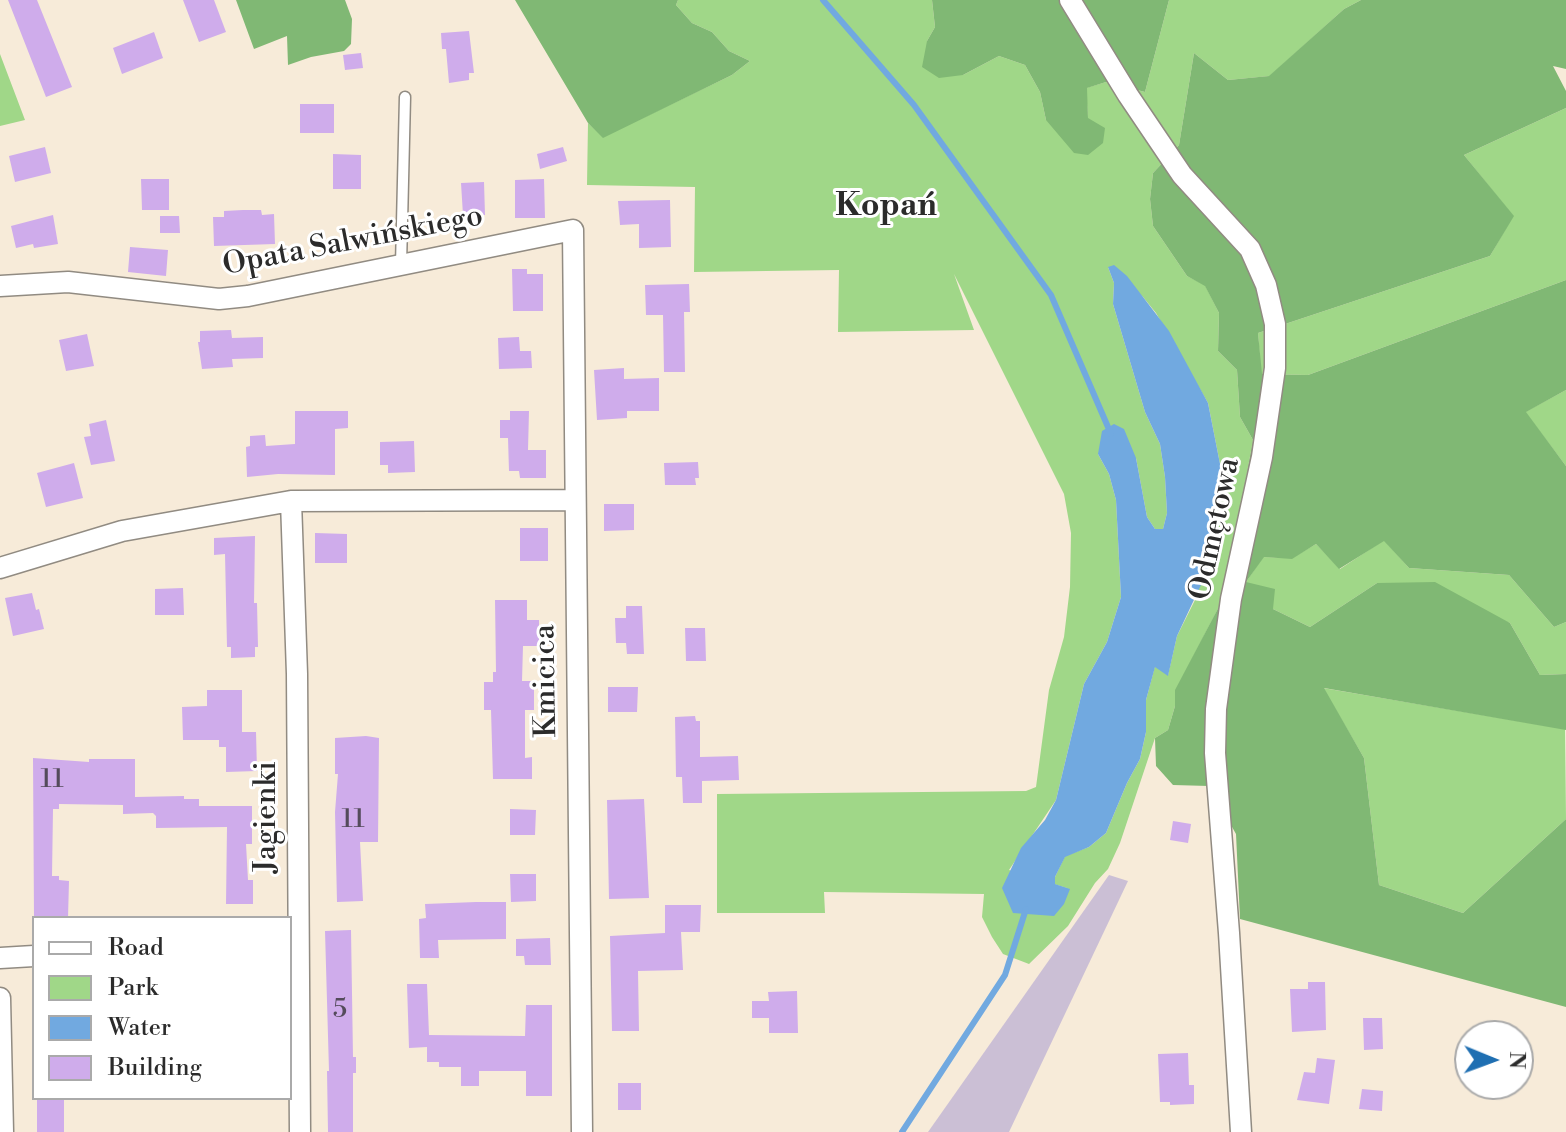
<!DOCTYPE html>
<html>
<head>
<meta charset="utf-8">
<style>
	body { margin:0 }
	#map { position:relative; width:1566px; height:1132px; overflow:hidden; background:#f7ebd9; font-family:"Libre Bodoni",serif }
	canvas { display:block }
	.legend { position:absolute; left:32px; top:916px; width:260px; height:184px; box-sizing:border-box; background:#fff; border:2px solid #aaa; margin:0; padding:10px 14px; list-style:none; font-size:24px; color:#2b2b2b }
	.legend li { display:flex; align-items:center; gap:16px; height:40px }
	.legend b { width:40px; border:2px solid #aaa }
	.north { position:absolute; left:1454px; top:1020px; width:80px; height:80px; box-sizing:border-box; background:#fff; border:2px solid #aaa; border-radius:50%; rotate:91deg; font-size:22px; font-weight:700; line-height:32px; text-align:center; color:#2b2b2b }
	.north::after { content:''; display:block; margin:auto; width:28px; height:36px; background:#1f6fb2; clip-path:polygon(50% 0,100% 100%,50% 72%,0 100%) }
</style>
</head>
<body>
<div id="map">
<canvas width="1566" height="1132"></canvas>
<ul class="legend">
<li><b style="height:10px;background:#fff"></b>Road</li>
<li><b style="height:22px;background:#a0d788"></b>Park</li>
<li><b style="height:22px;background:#71a9e0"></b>Water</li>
<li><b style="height:22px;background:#cfaceb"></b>Building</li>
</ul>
<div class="north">N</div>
</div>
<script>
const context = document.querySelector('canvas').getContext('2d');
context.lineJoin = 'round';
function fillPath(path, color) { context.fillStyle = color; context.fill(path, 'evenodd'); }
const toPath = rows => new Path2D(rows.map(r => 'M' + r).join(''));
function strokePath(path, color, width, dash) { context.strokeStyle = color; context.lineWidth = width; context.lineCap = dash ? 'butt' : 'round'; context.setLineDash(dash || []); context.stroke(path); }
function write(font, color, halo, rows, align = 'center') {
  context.font = font + ' "Libre Bodoni",serif'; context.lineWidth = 6; context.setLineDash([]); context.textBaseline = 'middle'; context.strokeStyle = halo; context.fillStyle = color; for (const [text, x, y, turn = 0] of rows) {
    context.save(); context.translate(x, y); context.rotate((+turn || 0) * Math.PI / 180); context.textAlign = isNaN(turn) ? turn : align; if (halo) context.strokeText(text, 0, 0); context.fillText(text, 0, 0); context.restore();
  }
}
const industrial = toPath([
	[1109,875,1128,881,1009,1132,928,1132]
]);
const green = toPath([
	[678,0,932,0,935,27,927,41,963,75,999,56,1025,65,1040,92,1046,120,1088,118,1086,88,1106,82,1145,92,1169,0,1361,0,1344,9,1270,76,1228,80,1194,53,1179,145,1153,173,1150,199,1153,226,1187,276,1205,285,1219,313,1218,351,1237,370,1240,417,1253,440,1224,597,1176,690,1175,706,1168,730,1155,738,1120,843,1108,869,1095,883,1068,926,1029,964,1003,954,992,937,982,917,984,894,824,892,825,913,717,913,717,794,1026,791,1036,787,1049,690,1064,637,1070,587,1071,533,1064,494,954,274,974,330,838,332,839,270,694,272,695,187,587,185,588,123,603,137,732,75,750,61,729,51,712,32,692,23,676,5],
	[1108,267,1143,297,1156,313,1208,403,1221,469,1212,545,1195,600,1177,636,1168,675,1155,666,1146,700,1146,732,1140,759,1127,783,1106,833,1089,847,1065,856,1055,877,1055,885,1070,889,1009,870,1056,800,1084,684,1107,642,1121,597,1116,500,1109,474,1098,454,1136,458,1147,517,1155,529,1163,529,1167,513,1165,477,1160,444,1145,412,1113,304,1114,283],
	[0,54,25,120,0,126],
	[1566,108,1566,280,1308,375,1261,374,1258,333,1490,256,1513,216,1464,155],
	[1566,390,1566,466,1525,412],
	[1384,540,1409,568,1509,575,1554,627,1566,622,1566,674,1540,675,1510,623,1377,583,1310,627,1273,609,1246,582,1263,557,1292,558,1316,544,1340,569],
	[1323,688,1565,729,1566,819,1463,913,1379,885,1364,758]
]);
const forest = toPath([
	[236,0,345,0,352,19,351,44,344,51,311,57,288,65,287,36,254,49],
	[515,0,678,0,676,5,692,23,712,32,729,51,750,61,732,75,603,138,588,123],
	[932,0,1169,0,1145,92,1106,82,1087,88,1088,118,1105,128,1103,143,1088,155,1074,153,1046,120,1040,92,1025,65,999,56,963,75,939,78,922,67,927,41,935,27],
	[1361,0,1566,0,1566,69,1553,66,1566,91,1566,108,1464,155,1514,216,1490,256,1258,333,1262,374,1308,375,1566,280,1566,390,1526,412,1566,466,1566,622,1554,627,1509,575,1409,568,1384,541,1339,569,1316,544,1292,559,1264,557,1246,582,1275,589,1273,609,1310,627,1377,583,1435,582,1510,623,1540,675,1566,674,1566,730,1324,688,1364,758,1379,885,1463,913,1566,819,1566,1007,1240,919,1236,834,1209,786,1173,785,1156,766,1155,738,1168,730,1175,706,1175,690,1224,597,1253,440,1240,417,1237,370,1218,351,1219,313,1205,286,1187,276,1153,226,1150,199,1153,173,1179,145,1194,53,1228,80,1269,76,1344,9]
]);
const water = toPath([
	[1114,265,1127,276,1169,331,1208,403,1221,469,1212,545,1208,570,1177,636,1168,676,1155,667,1146,700,1146,732,1140,759,1127,783,1106,833,1089,847,1065,857,1055,877,1055,884,1070,889,1064,904,1054,916,1013,913,1002,888,1021,848,1045,820,1056,800,1084,684,1107,642,1121,597,1116,500,1109,474,1098,454,1102,431,1114,424,1124,429,1136,458,1147,517,1155,529,1163,529,1167,513,1165,477,1160,444,1145,412,1113,304,1114,283,1108,267]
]);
const stream = toPath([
	[823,0,914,105,1051,295,1111,434],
	[902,1132,1005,975,1026,909]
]);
const building = toPath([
	[8,0,37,0,72,87,46,97],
	[183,0,214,0,226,32,199,42],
	[469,31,474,73,469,73,469,80,449,83,446,49,442,49,441,33],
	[154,32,163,58,122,74,113,48],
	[361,53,363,68,345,70,343,55],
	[300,104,334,104,334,133,300,133],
	[45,147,51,173,15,182,9,156],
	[563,147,567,161,540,169,537,154],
	[333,154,361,155,361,189,333,189],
	[141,179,169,179,169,210,142,210],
	[544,179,545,218,515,218,515,180],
	[484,182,485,215,463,215,461,183],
	[670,200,671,247,639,248,639,224,620,225,618,201],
	[243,210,261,210,262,215,274,214,275,244,214,246,213,217,224,217,224,211],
	[53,215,58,244,34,248,33,244,16,248,11,226],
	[160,216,179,216,180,233,160,233],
	[130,247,168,250,166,276,128,272],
	[512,269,527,269,527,274,543,274,543,311,513,311],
	[689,284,690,312,684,312,685,372,664,372,663,315,646,315,645,285],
	[231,330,232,338,263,337,263,358,232,359,233,367,202,369,198,342,200,342,200,331],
	[87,334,94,366,66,371,59,340],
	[519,337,520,351,531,351,532,368,499,369,498,338],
	[624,368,624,379,659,378,659,411,627,411,627,418,597,420,594,370],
	[295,411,348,411,348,428,335,429,335,475,278,474,247,477,246,447,250,446,250,436,265,435,266,446,295,444],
	[510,411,529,411,528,450,546,450,546,478,520,478,519,471,509,471,508,438,500,438,500,420,510,420],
	[106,420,115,461,91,465,84,437,91,436,89,424],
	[414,441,415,472,388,473,388,465,380,465,380,442],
	[698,462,699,478,695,478,696,485,665,485,664,463],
	[74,463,83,498,46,507,37,473],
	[604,504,634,504,634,530,604,531],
	[520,528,548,528,548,561,520,561],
	[315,533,347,534,347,563,315,563],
	[255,536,254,603,257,603,258,647,255,647,255,657,231,658,231,647,227,647,225,554,214,555,214,538],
	[183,588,184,615,155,615,155,589],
	[32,593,36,610,39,609,44,629,13,636,5,598],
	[495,600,527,600,527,620,539,620,539,646,523,646,522,681,534,681,534,710,525,710,525,758,532,757,532,779,493,779,491,710,484,710,484,682,493,682,493,672,496,672],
	[626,606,642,606,644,654,627,654,626,643,616,643,615,618,626,618],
	[685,628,705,628,706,661,686,661],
	[608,687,638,687,637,712,608,712],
	[207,690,242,690,242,732,256,732,257,771,226,772,226,747,219,747,219,740,183,740,182,707,207,706],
	[695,716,696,721,700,721,700,757,738,756,739,780,702,781,702,803,683,803,682,777,676,777,675,717],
	[366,736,379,738,378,842,360,842,363,901,337,902,335,812,338,774,335,774,335,738],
	[33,758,89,762,89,759,135,759,135,797,184,796,184,799,199,799,199,806,252,806,252,844,246,844,248,880,253,880,253,904,226,904,227,827,156,828,156,816,153,813,123,814,123,805,59,804,59,809,53,809,52,876,59,876,59,880,69,881,68,918,34,918],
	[644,799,649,898,609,899,607,800],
	[510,809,536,810,535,835,510,835],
	[1173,821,1191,824,1188,843,1170,840],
	[510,874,536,874,536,901,511,902],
	[476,902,506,902,506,939,438,940,439,958,420,958,419,919,426,918,425,904],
	[665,905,701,905,700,932,681,932,683,970,638,971,639,1031,612,1031,610,936,665,933],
	[351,930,353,1057,356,1057,356,1073,353,1073,353,1132,328,1132,327,1071,329,1071,325,931],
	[550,938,551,965,525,965,524,956,516,956,516,939],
	[1308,982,1325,982,1326,1030,1292,1032,1290,989,1308,989],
	[407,984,427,984,429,1035,525,1036,526,1005,552,1005,552,1096,526,1096,526,1071,479,1071,479,1086,461,1086,461,1067,439,1067,439,1062,427,1062,427,1047,409,1048],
	[797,991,798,1033,769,1033,769,1018,752,1018,752,1001,769,1001,768,992],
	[1363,1018,1382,1018,1383,1049,1364,1050],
	[1188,1053,1189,1085,1194,1085,1194,1104,1170,1105,1170,1102,1160,1102,1158,1054],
	[1317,1058,1335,1060,1329,1104,1297,1100,1304,1072,1315,1073],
	[618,1083,641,1083,641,1110,618,1110],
	[1362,1089,1383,1091,1382,1111,1359,1109],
	[37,1098,64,1098,64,1132,37,1132]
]);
const service = toPath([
	[401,265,405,97]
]);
const minor = toPath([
	[1070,0,1128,95,1182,175,1250,249,1266,285,1275,324,1275,368,1262,457,1231,599,1216,709,1215,753,1229,933,1241,1132],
	[0,286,68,282,219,299,248,296,573,230,582,1132],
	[291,501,297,674,300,1132],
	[0,568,122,531,291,501,574,500],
	[0,958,34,956],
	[0,998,3,1132]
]);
const numberNames = [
	["11",52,781],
	["11",353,821],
	["5",340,1011]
];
const streetNames = [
	["Opata Salwińskiego",353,242,-11],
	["Odmętowa",1216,529,-78],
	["Kmicica",547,681,-91],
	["Jagienki",268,817,-90]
];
const neighbourhoodNames = [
	["Kopań",886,207]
];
fillPath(industrial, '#cbbfd5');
fillPath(green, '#a0d788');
fillPath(forest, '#80b874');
fillPath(water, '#71a9e0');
strokePath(stream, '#71a9e0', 6);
fillPath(building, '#cfaceb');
strokePath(service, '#918b82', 13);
strokePath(minor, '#918b82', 23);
strokePath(service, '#fff', 10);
strokePath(minor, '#fff', 20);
write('26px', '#544b5b', null, numberNames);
write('30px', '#2b2b2b', '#fff', streetNames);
write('bold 32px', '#2b2b2b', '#fff', neighbourhoodNames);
</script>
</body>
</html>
